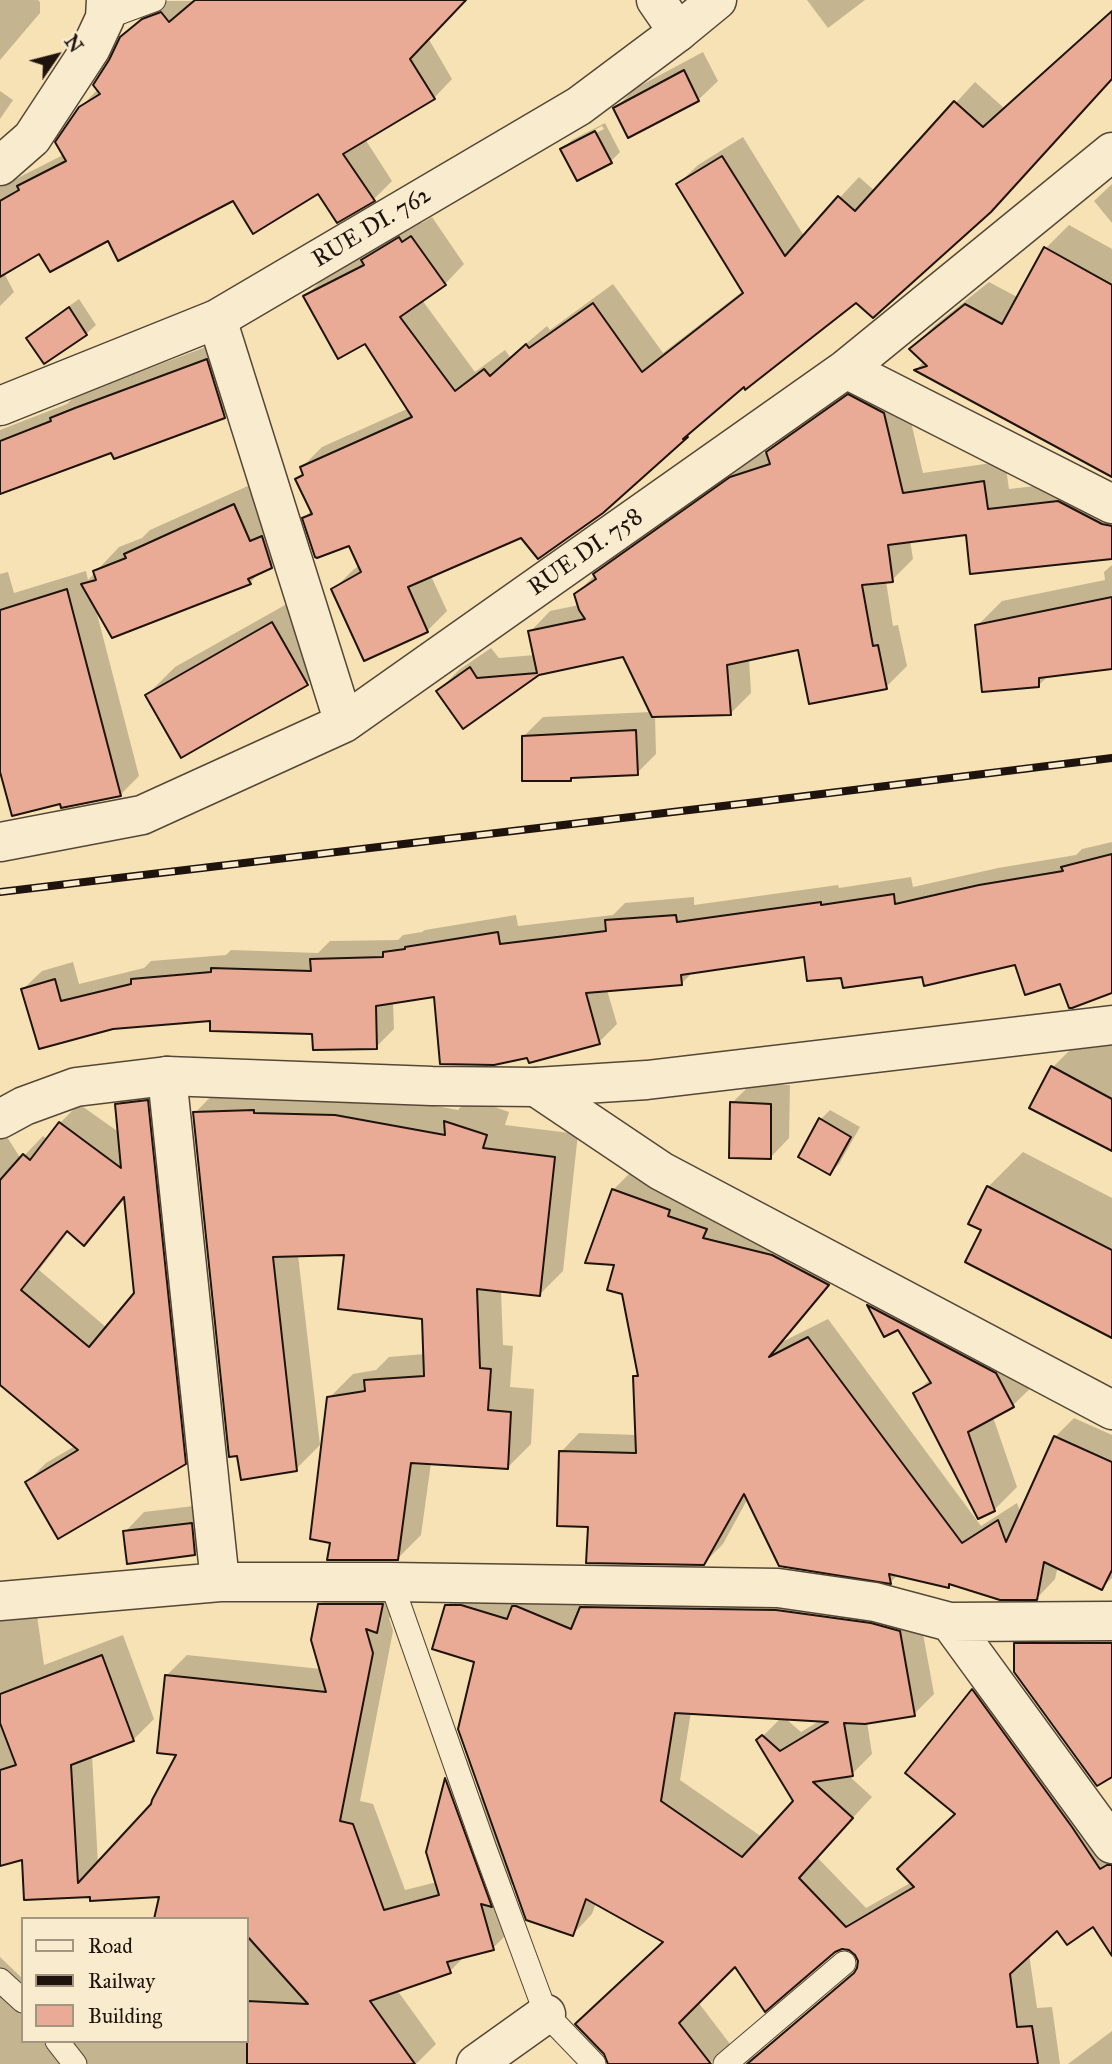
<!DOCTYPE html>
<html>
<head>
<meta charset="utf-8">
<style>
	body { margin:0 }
	#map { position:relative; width:1112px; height:2064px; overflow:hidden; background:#f6e2b4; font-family:"IM FELL Great Primer",serif }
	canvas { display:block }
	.legend { position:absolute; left:21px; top:1917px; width:228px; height:126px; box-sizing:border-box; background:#f9ecce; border:2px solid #a29581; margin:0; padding:9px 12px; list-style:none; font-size:21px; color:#1f130d }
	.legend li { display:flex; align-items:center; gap:14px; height:35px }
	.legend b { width:35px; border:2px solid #a29581 }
	.north { position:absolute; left:21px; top:21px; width:70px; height:70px; -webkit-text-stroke:5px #f9ecce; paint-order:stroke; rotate:55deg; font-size:19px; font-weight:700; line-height:28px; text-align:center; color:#1f130d }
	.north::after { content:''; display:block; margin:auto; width:24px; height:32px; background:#1f130d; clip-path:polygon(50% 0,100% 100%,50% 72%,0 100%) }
</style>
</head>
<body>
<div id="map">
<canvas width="1112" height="2064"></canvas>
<ul class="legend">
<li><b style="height:9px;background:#f9ecce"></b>Road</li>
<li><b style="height:9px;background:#1f130d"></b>Railway</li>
<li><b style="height:19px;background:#e9ab95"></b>Building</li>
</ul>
<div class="north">N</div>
</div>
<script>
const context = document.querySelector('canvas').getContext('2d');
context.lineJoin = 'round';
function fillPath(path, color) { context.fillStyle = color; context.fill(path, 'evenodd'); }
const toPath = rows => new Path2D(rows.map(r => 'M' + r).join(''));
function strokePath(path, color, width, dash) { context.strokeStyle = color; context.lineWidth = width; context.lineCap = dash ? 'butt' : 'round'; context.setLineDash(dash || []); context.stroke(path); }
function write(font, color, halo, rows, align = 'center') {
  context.font = font + ' "IM FELL Great Primer",serif'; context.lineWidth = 7; context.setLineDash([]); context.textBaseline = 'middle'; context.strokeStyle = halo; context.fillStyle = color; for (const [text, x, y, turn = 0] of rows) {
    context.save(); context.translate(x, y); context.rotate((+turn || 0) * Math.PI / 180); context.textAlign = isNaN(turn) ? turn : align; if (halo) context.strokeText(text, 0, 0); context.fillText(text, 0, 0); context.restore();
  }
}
const shadow = toPath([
	[0,0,38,0,40,2,40,13,0,60],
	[465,0,428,38,452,79,434,98,365,139,392,181,374,199,319,192,234,198,109,239,40,251,4,273,14,292,0,306,0,187,65,154,80,108,98,89,122,38,142,18,163,1],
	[807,0,865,0,828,28],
	[1112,10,1112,79,856,300,744,384,705,418,602,512,522,536,431,576,447,611,427,631,333,590,353,570,360,565,350,543,304,518,312,510,297,479,304,473,302,467,322,447,409,408,365,342,305,297,325,277,369,253,383,240,419,219,422,223,432,217,464,264,445,284,422,300,475,372,505,350,510,357,547,326,550,330,613,284,663,353,743,291,678,184,698,165,743,137,804,236,859,177,875,191,975,82,1004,108],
	[703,52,718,81,698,100,615,109,634,89],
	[0,91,13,100,0,119],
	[605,123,620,152,610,162,562,150,572,140],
	[602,126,604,129,571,146,571,142],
	[1112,184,1112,223,1094,201],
	[1069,225,1112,249,1112,475,917,369,924,361,911,349,934,326,989,282,1019,298,1046,248],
	[79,299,96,325,86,334,28,338,37,329],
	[227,339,245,396,224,416,113,451,0,493,0,430,67,404,73,398,97,388],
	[870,375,904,392,923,473,1005,461,1009,489,1079,481,1112,497,1112,557,968,533,910,540,913,559,892,580,886,581,893,626,898,625,907,666,886,687,799,648,749,659,751,693,730,714,655,715,656,754,637,773,574,776,571,779,524,736,543,717,651,712,624,655,539,673,438,691,459,670,491,648,499,658,535,655,530,632,550,611,579,605,576,594,616,554,753,457,769,451,789,432],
	[259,481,296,542,271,566,261,571,250,583,95,606,139,776,120,795,61,802,0,765,0,574,8,572,14,593,86,571,88,580,119,547,142,538,150,530],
	[1112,565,1112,668,1049,675,1039,685,977,626,1002,601,1105,580,1104,572],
	[301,596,335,655,307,683,181,755,147,695,175,667],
	[1112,842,1112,991,1061,982,1016,963,924,975,843,976,806,955,694,971,681,984,607,990,617,1024,599,1042,529,1056,436,995,393,1002,394,1029,376,1047,314,1032,212,1019,113,1027,23,989,42,971,73,962,79,984,144,968,151,961,226,955,231,950,318,953,330,941,398,940,403,935,422,932,425,930,516,915,518,926,613,915,625,903,694,897,694,905,838,885,839,888,911,877,913,887,998,868,1076,855,1082,849],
	[1087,1033,1110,1045,1112,1044,1112,1149,1052,1068],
	[166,1082,204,1443,185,1463,27,1482,46,1463,75,1446,0,1383,0,1126,21,1159,43,1136,48,1140,60,1123,79,1104,120,1133,117,1105,137,1086],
	[126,1197,136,1294,107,1328,39,1270,69,1231,84,1243,103,1224],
	[751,1084,790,1085,789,1138,770,1158,732,1103],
	[218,1089,360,1092,458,1110,469,1098,509,1112,505,1125,578,1134,563,1271,540,1294,501,1290,503,1345,513,1346,510,1387,534,1389,531,1444,507,1468,431,1463,421,1535,398,1558,332,1541,329,1398,353,1374,376,1370,389,1357,425,1354,424,1318,346,1253,298,1255,320,1445,296,1469,195,1113],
	[830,1110,860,1127,839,1164,830,1173,820,1120],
	[1023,1152,1112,1198,1112,1336,983,1230,988,1187],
	[632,1171,846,1265,782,1342,828,1319,981,1526,1017,1503,1021,1514,1055,1437,1074,1418,1112,1435,1112,1578,1101,1588,1058,1566,1055,1579,1037,1598,951,1583,948,1586,898,1575,890,1582,748,1498,723,1544,704,1563,590,1525,561,1452,579,1433,637,1435,635,1377,639,1372,616,1264,613,1190],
	[891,1284,1036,1383,1013,1405,993,1417,1017,1487,994,1510,915,1394,930,1379,898,1328,885,1335,870,1305],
	[211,1504,214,1534,194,1554,125,1532,144,1512],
	[341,1584,403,1584,398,1610,389,1618,393,1631,360,1801,373,1804,405,1890,437,1882,428,1852,447,1779,467,1759,480,1797,483,1796,477,1661,447,1606,467,1585,537,1587,583,1606,601,1588,919,1612,934,1694,914,1714,867,1722,872,1754,852,1774,848,1775,872,1797,817,1857,866,1908,912,1882,957,1813,908,1773,973,1690,993,1671,1112,1837,1112,1953,1093,1925,1058,1928,1029,1954,1037,2008,1052,2007,1060,2064,731,2064,756,2055,859,1968,860,1961,856,1952,842,1947,735,1964,698,2002,730,2044,709,2064,609,2064,665,1941,596,1903,592,1914,573,1934,514,1882,504,1892,514,1927,493,1948,466,1955,450,1971,397,1990,436,2044,416,2064,0,2064,0,1957,23,1979,23,2041,247,2041,247,1919,177,1894,91,1895,23,1857,0,1864,0,1597,35,1601,44,1665,123,1635,154,1719,133,1740,92,1755,98,1864,153,1805,179,1754,166,1676,187,1655,321,1669,320,1605],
	[691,1712,781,1718,759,1740,795,1801,762,1837,680,1780],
	[785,1718,821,1720,801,1732],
	[1036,1624,1112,1624,1112,1778,1016,1644],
	[1112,2031,1112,2064,1068,2064]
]);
const building = toPath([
	[195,0,466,0,410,59,435,99,343,154,375,201,337,223,318,194,253,234,233,201,118,261,108,241,50,272,39,254,0,277,0,201,19,190,17,186,66,161,55,142,79,107,100,94,93,85,109,60,120,37,142,19,161,12,169,22,195,0],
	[1112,11,1112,79,991,212,873,318,856,303,745,390,744,387,683,439,688,437,603,513,538,559,521,538,408,587,428,632,364,661,331,589,361,572,349,546,317,558,315,557,302,518,312,514,295,479,303,475,300,467,412,417,365,344,338,359,303,296,364,265,361,260,399,237,402,242,411,236,446,285,400,317,455,391,484,369,490,376,526,344,529,348,593,303,642,372,743,293,676,184,722,156,785,256,838,196,855,211,954,101,983,127,1112,11],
	[684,70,699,101,628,138,613,108,684,70],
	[595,131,612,163,577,181,560,149,595,131],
	[1044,247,1112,285,1112,477,914,370,927,366,909,349,965,304,1002,324,1044,247],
	[69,307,87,335,44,364,26,338,69,307],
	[207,359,225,418,114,459,111,453,0,494,0,441,51,421,50,418,75,408,207,359],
	[848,394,884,413,903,493,984,481,988,509,1058,501,1102,524,1112,526,1112,559,970,574,966,535,888,545,893,582,862,585,873,646,878,645,887,689,809,704,798,650,727,665,731,715,652,717,623,657,539,675,463,729,436,691,470,667,477,678,537,673,528,631,585,619,579,610,574,594,596,579,593,574,730,477,770,464,766,452,848,394],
	[234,504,250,541,262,536,272,568,248,579,251,584,112,638,81,584,96,580,93,571,126,558,124,554,234,504],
	[67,589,121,796,61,808,60,804,12,816,0,772,0,610,67,589],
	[1112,597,1112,669,1039,678,1039,687,982,692,975,625,1112,597],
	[272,622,308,685,181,758,145,695,272,622],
	[636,730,638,775,571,778,571,781,522,781,522,736,636,730],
	[1112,854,1112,993,1072,1008,1069,1008,1060,984,1025,995,1015,965,924,986,922,977,843,988,841,978,807,981,804,957,681,975,682,985,586,993,600,1044,529,1063,527,1058,494,1065,440,1064,434,997,376,1006,377,1049,313,1050,312,1034,210,1031,210,1021,113,1029,39,1049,21,989,55,979,61,1001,131,984,131,979,211,972,211,968,311,971,310,959,383,957,383,952,405,949,405,947,498,932,500,944,606,931,605,920,676,915,677,922,821,902,821,905,894,894,895,904,979,885,1063,871,1061,867,1112,854],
	[1051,1066,1112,1099,1112,1151,1029,1108,1051,1066],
	[148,1100,186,1464,58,1539,25,1482,78,1450,0,1385,0,1180,23,1154,30,1160,59,1122,121,1168,115,1104,148,1100],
	[124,1197,134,1293,89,1347,21,1290,67,1231,84,1246,124,1197],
	[730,1102,771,1104,771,1159,729,1158,730,1102],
	[254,1110,254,1113,335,1115,445,1135,444,1121,487,1135,483,1148,555,1157,540,1296,477,1289,480,1368,491,1369,488,1410,511,1412,508,1469,411,1463,398,1560,327,1560,330,1543,310,1539,327,1397,365,1391,364,1380,424,1376,422,1319,338,1309,344,1255,273,1257,297,1471,241,1480,237,1456,229,1457,193,1112,254,1110],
	[819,1118,851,1137,830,1175,798,1157,819,1118],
	[987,1186,1112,1250,1112,1338,965,1262,981,1230,968,1224,987,1186],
	[612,1189,670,1210,668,1216,707,1229,703,1238,772,1255,829,1285,769,1357,808,1337,962,1543,998,1520,1006,1542,1054,1436,1112,1462,1112,1570,1102,1590,1044,1562,1037,1600,1000,1600,949,1584,949,1588,889,1574,891,1584,779,1566,744,1494,704,1565,586,1563,588,1527,557,1526,559,1451,636,1453,633,1376,638,1376,622,1294,607,1290,614,1265,585,1263,612,1189],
	[867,1305,996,1373,1014,1407,968,1432,995,1511,978,1519,913,1393,931,1383,898,1330,884,1337,867,1305],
	[192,1523,195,1555,127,1564,123,1531,192,1523],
	[318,1604,383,1604,377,1633,366,1629,373,1653,340,1821,353,1824,384,1910,439,1895,426,1852,445,1778,492,1907,481,1904,494,1950,447,1962,451,1973,370,2001,415,2064,247,2064,247,2001,308,2004,247,1936,247,1919,154,1919,159,1897,90,1901,90,1897,24,1900,22,1860,0,1866,0,1770,16,1765,0,1723,0,1694,102,1655,134,1741,71,1765,78,1883,151,1804,152,1800,176,1755,157,1753,165,1675,326,1692,311,1640,318,1604],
	[445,1605,461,1605,507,1619,512,1606,516,1606,571,1629,580,1607,776,1610,871,1623,900,1631,915,1716,865,1724,844,1723,853,1776,813,1782,853,1818,799,1878,846,1927,914,1887,897,1869,955,1814,905,1773,972,1689,1072,1827,1100,1869,1107,1865,1112,1865,1112,1956,1093,1927,1067,1945,1057,1931,1010,1974,1017,2027,1032,2026,1038,2064,747,2064,854,1973,857,1968,858,1961,855,1955,849,1950,842,1949,835,1952,765,2012,735,1967,679,2023,711,2064,608,2064,604,2054,575,2024,663,1942,586,1899,573,1936,526,1920,458,1729,474,1662,432,1649,445,1605],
	[675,1713,828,1722,780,1751,762,1735,756,1740,793,1801,742,1857,661,1801,675,1713],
	[1014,1643,1112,1643,1112,1777,1097,1786,1014,1672,1014,1643]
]);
const service = toPath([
	[105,18,154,0],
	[391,1582,485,1849,546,2014,594,2064],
	[0,1980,23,2001],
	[57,2041,75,2064],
	[725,2064,844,1963]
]);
const minor = toPath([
	[656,0,678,32],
	[0,166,32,138,91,48,105,18,106,0],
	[217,319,344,723],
	[846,369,1112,504],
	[0,842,142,815,344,723,846,369,1112,152],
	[167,1076,220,1582],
	[536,1087,661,1171,1112,1410],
	[0,1601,220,1582,391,1582,778,1588,875,1602,950,1622,1112,1621],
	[950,1622,1112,1844],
	[476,2064,546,2014]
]);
const tertiary = toPath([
	[0,406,217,319,579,106,678,32,717,0],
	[0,1119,24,1106,76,1087,167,1076,432,1086,536,1087,647,1080,1112,1025]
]);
const rail = toPath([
	[0,892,765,801,1112,758]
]);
const streetNames = [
	["RUE DI. 762",372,228,-31],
	["RUE DI. 758",586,553,-35]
];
fillPath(shadow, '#0003');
fillPath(building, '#e9ab95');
strokePath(building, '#1f130d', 2);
strokePath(service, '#554737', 25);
strokePath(minor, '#554737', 41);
strokePath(tertiary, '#554737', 41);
strokePath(service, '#f9ecce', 23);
strokePath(minor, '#f9ecce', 38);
strokePath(tertiary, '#f9ecce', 38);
strokePath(rail, '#1f130d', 8);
strokePath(rail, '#f9ecce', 5, [16]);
write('24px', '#1f130d', '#f9ecce', streetNames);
</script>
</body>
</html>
